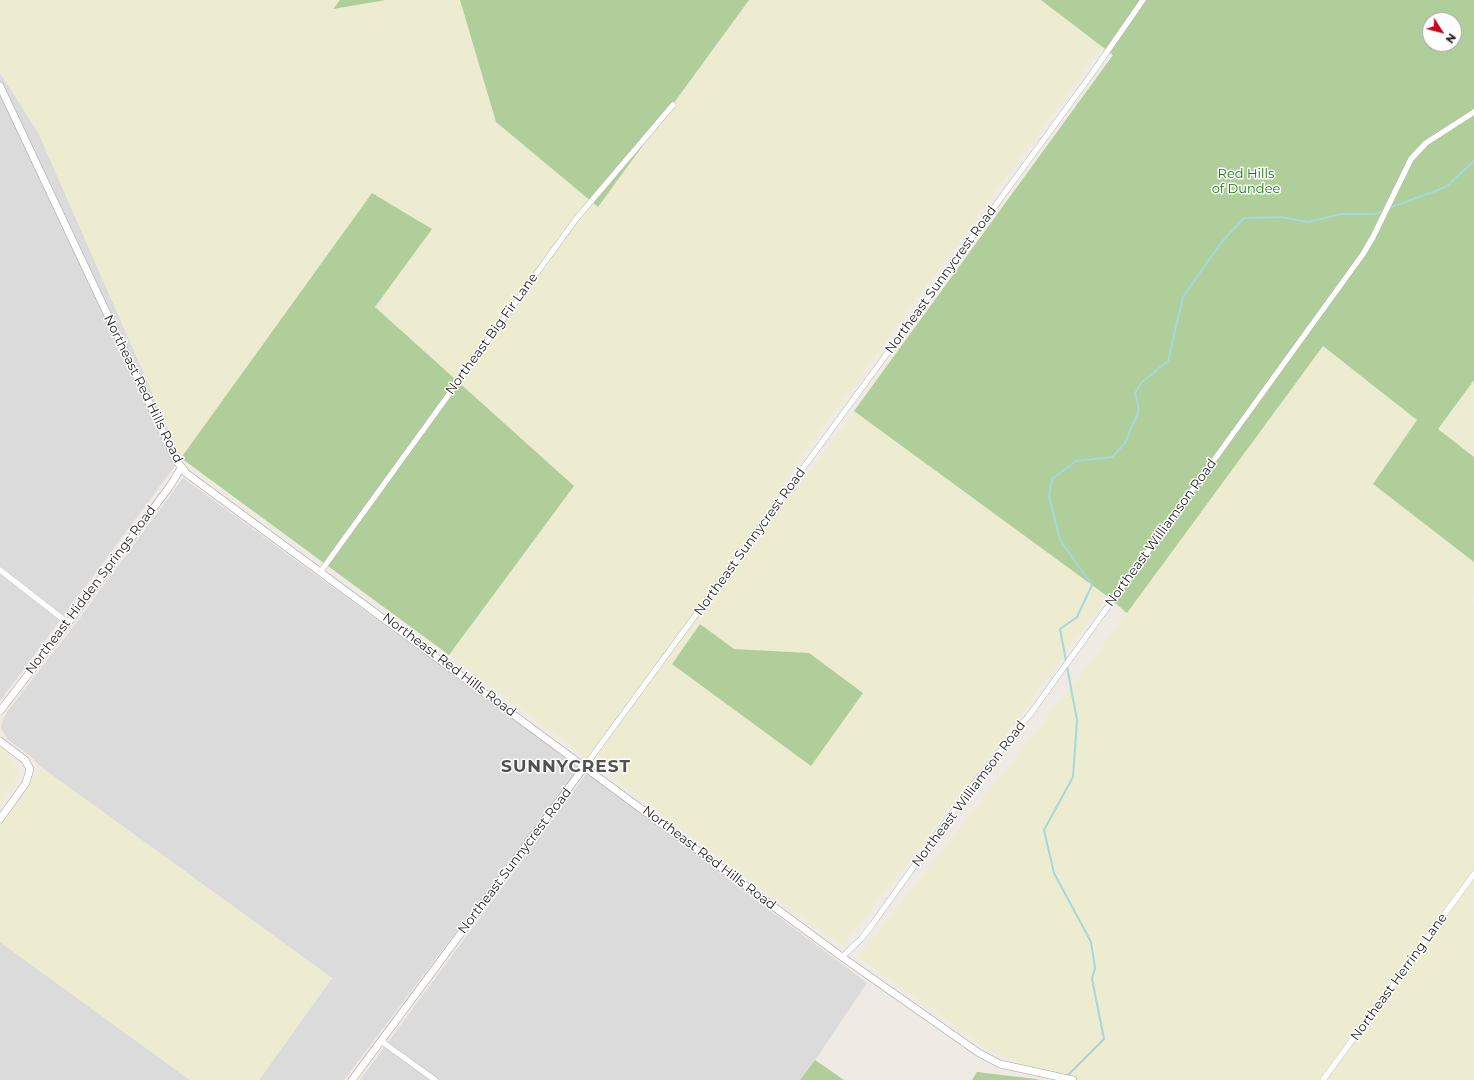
<!DOCTYPE html>
<html>
<head>
<meta charset="utf-8">
<style>
	body { margin:0 }
	#map { position:relative; width:1474px; height:1080px; overflow:hidden; background:#efeae4; font-family:Montserrat,sans-serif }
	canvas { display:block }
	.north { position:absolute; left:1422px; top:12px; width:40px; height:40px; box-sizing:border-box; background:#fff; border:1px solid #a5a5a5; border-radius:50%; rotate:126deg; font-size:11px; font-weight:700; line-height:16px; text-align:center; color:#1e1e1e }
	.north::after { content:''; display:block; margin:auto; width:14px; height:18px; background:#cb021c; clip-path:polygon(50% 0,100% 100%,50% 72%,0 100%) }
</style>
</head>
<body>
<div id="map">
<canvas width="1474" height="1080"></canvas>
<div class="north">N</div>
</div>
<script>
const context = document.querySelector('canvas').getContext('2d');
context.lineJoin = 'round';
function fillPath(path, color) { context.fillStyle = color; context.fill(path, 'evenodd'); }
const toPath = rows => new Path2D(rows.map(r => 'M' + r).join(''));
function strokePath(path, color, width, dash) { context.strokeStyle = color; context.lineWidth = width; context.lineCap = dash ? 'butt' : 'round'; context.setLineDash(dash || []); context.stroke(path); }
function write(font, color, halo, rows, align = 'center') {
  context.font = font + ' Montserrat,sans-serif'; context.lineWidth = 3; context.setLineDash([]); context.textBaseline = 'middle'; context.strokeStyle = halo; context.fillStyle = color; for (const [text, x, y, turn = 0] of rows) {
    context.save(); context.translate(x, y); context.rotate((+turn || 0) * Math.PI / 180); context.textAlign = isNaN(turn) ? turn : align; if (halo) context.strokeText(text, 0, 0); context.fillText(text, 0, 0); context.restore();
  }
}
const residential = toPath([
	[0,73,38,132,181,458,0,701],
	[183,478,580,768,344,1080,259,1080,332,978,41,767,29,755,8,740,1,728,2,722,7,712,73,627],
	[587,773,867,983,815,1060,800,1080,360,1080],
	[0,942,190,1080,0,1080]
]);
const farmland = toPath([
	[0,0,340,0,334,9,386,0,460,0,496,122,598,207,749,0,1041,0,1102,46,782,483,795,492,854,411,1107,596,1007,733,843,946,734,868,449,655,574,486,375,307,432,229,372,193,181,458,38,132,0,73],
	[700,624,734,649,672,664],
	[1323,346,1417,420,1373,484,1474,562,1474,594,1469,601,1474,605,1474,1080,1068,1080,995,1054,858,957,1086,668],
	[1474,380,1474,457,1438,429],
	[0,744,20,772,0,805],
	[41,767,332,978,259,1080,190,1080,0,942,0,824]
]);
const forest = toPath([
	[340,0,386,0,333,9],
	[460,0,749,0,598,207,496,122],
	[1041,0,1474,0,1474,380,1438,429,1474,457,1474,562,1373,484,1417,420,1323,346,1127,613,1107,596,854,411,1113,55],
	[1430,20,1454,20,1454,44,1430,44],
	[372,193,432,229,375,307,574,486,449,655,181,458],
	[700,624,734,649,809,653,863,693,811,766,672,664],
	[815,1060,844,1080,800,1080],
	[977,1072,1036,1079,1040,1080,972,1080]
]);
const stream = toPath([
	[1389,208,1446,187,1474,161],
	[1066,1077,1104,1039,1092,979,1095,968,1091,942,1054,873,1044,830,1073,777,1077,720,1060,629,1077,617,1092,585,1060,540,1049,496,1052,479,1076,461,1112,457,1125,443,1139,410,1135,393,1142,382,1168,361,1183,297,1220,244,1244,218,1282,217,1308,222,1342,214,1375,214,1383,211]
]);
const minor = toPath([
	[0,570,68,623],
	[321,571,576,219,673,105],
	[585,766,1091,75,1143,0],
	[842,957,861,939,872,925,967,792,1031,713,1363,254,1373,237,1411,159,1426,143,1474,112],
	[381,1041,435,1080],
	[1323,1080,1474,874]
]);
const tertiary = toPath([
	[0,86,159,424,176,460,186,473,842,957,979,1053,1000,1064,1073,1080],
	[0,711,68,623,170,486,181,468],
	[0,741,25,760,30,769,26,783,0,819],
	[352,1080,585,766]
]);
const parkNames = [
	["Red Hills",1246,174],
	["of Dundee",1246,189]
];
const streetNames = [
	["Northeast Sunnycrest Road",941,280,-54],
	["Northeast Big Fir Lane",492,334,-54],
	["Northeast Red Hills Road",143,389,64],
	["Northeast Williamson Road",1161,533,-54],
	["Northeast Sunnycrest Road",750,542,-54],
	["Northeast Hidden Springs Road",91,590,-53],
	["Northeast Red Hills Road",449,665,37],
	["Northeast Williamson Road",969,794,-53],
	["Northeast Red Hills Road",709,858,37],
	["Northeast Sunnycrest Road",515,861,-53],
	["Northeast Herring Lane",1399,977,-54]
];
const districtNames = [
	["SUNNYCREST",566,767]
];
fillPath(residential, '#dcdbdb');
fillPath(farmland, '#eeecd0');
fillPath(forest, '#b0ce99');
strokePath(stream, '#a5d7dc', 2);
strokePath(minor, '#a2a2a2', 6);
strokePath(tertiary, '#a2a2a2', 8);
strokePath(minor, '#fff', 5.5);
strokePath(tertiary, '#fff', 7);
write('13px', '#117c0c', '#fff', parkNames);
write('13px', '#1e1e1e', '#fff', streetNames);
context.letterSpacing = '1px';
write('bold 17px', '#515151', '#fff', districtNames);
context.letterSpacing = '0px';
</script>
</body>
</html>
